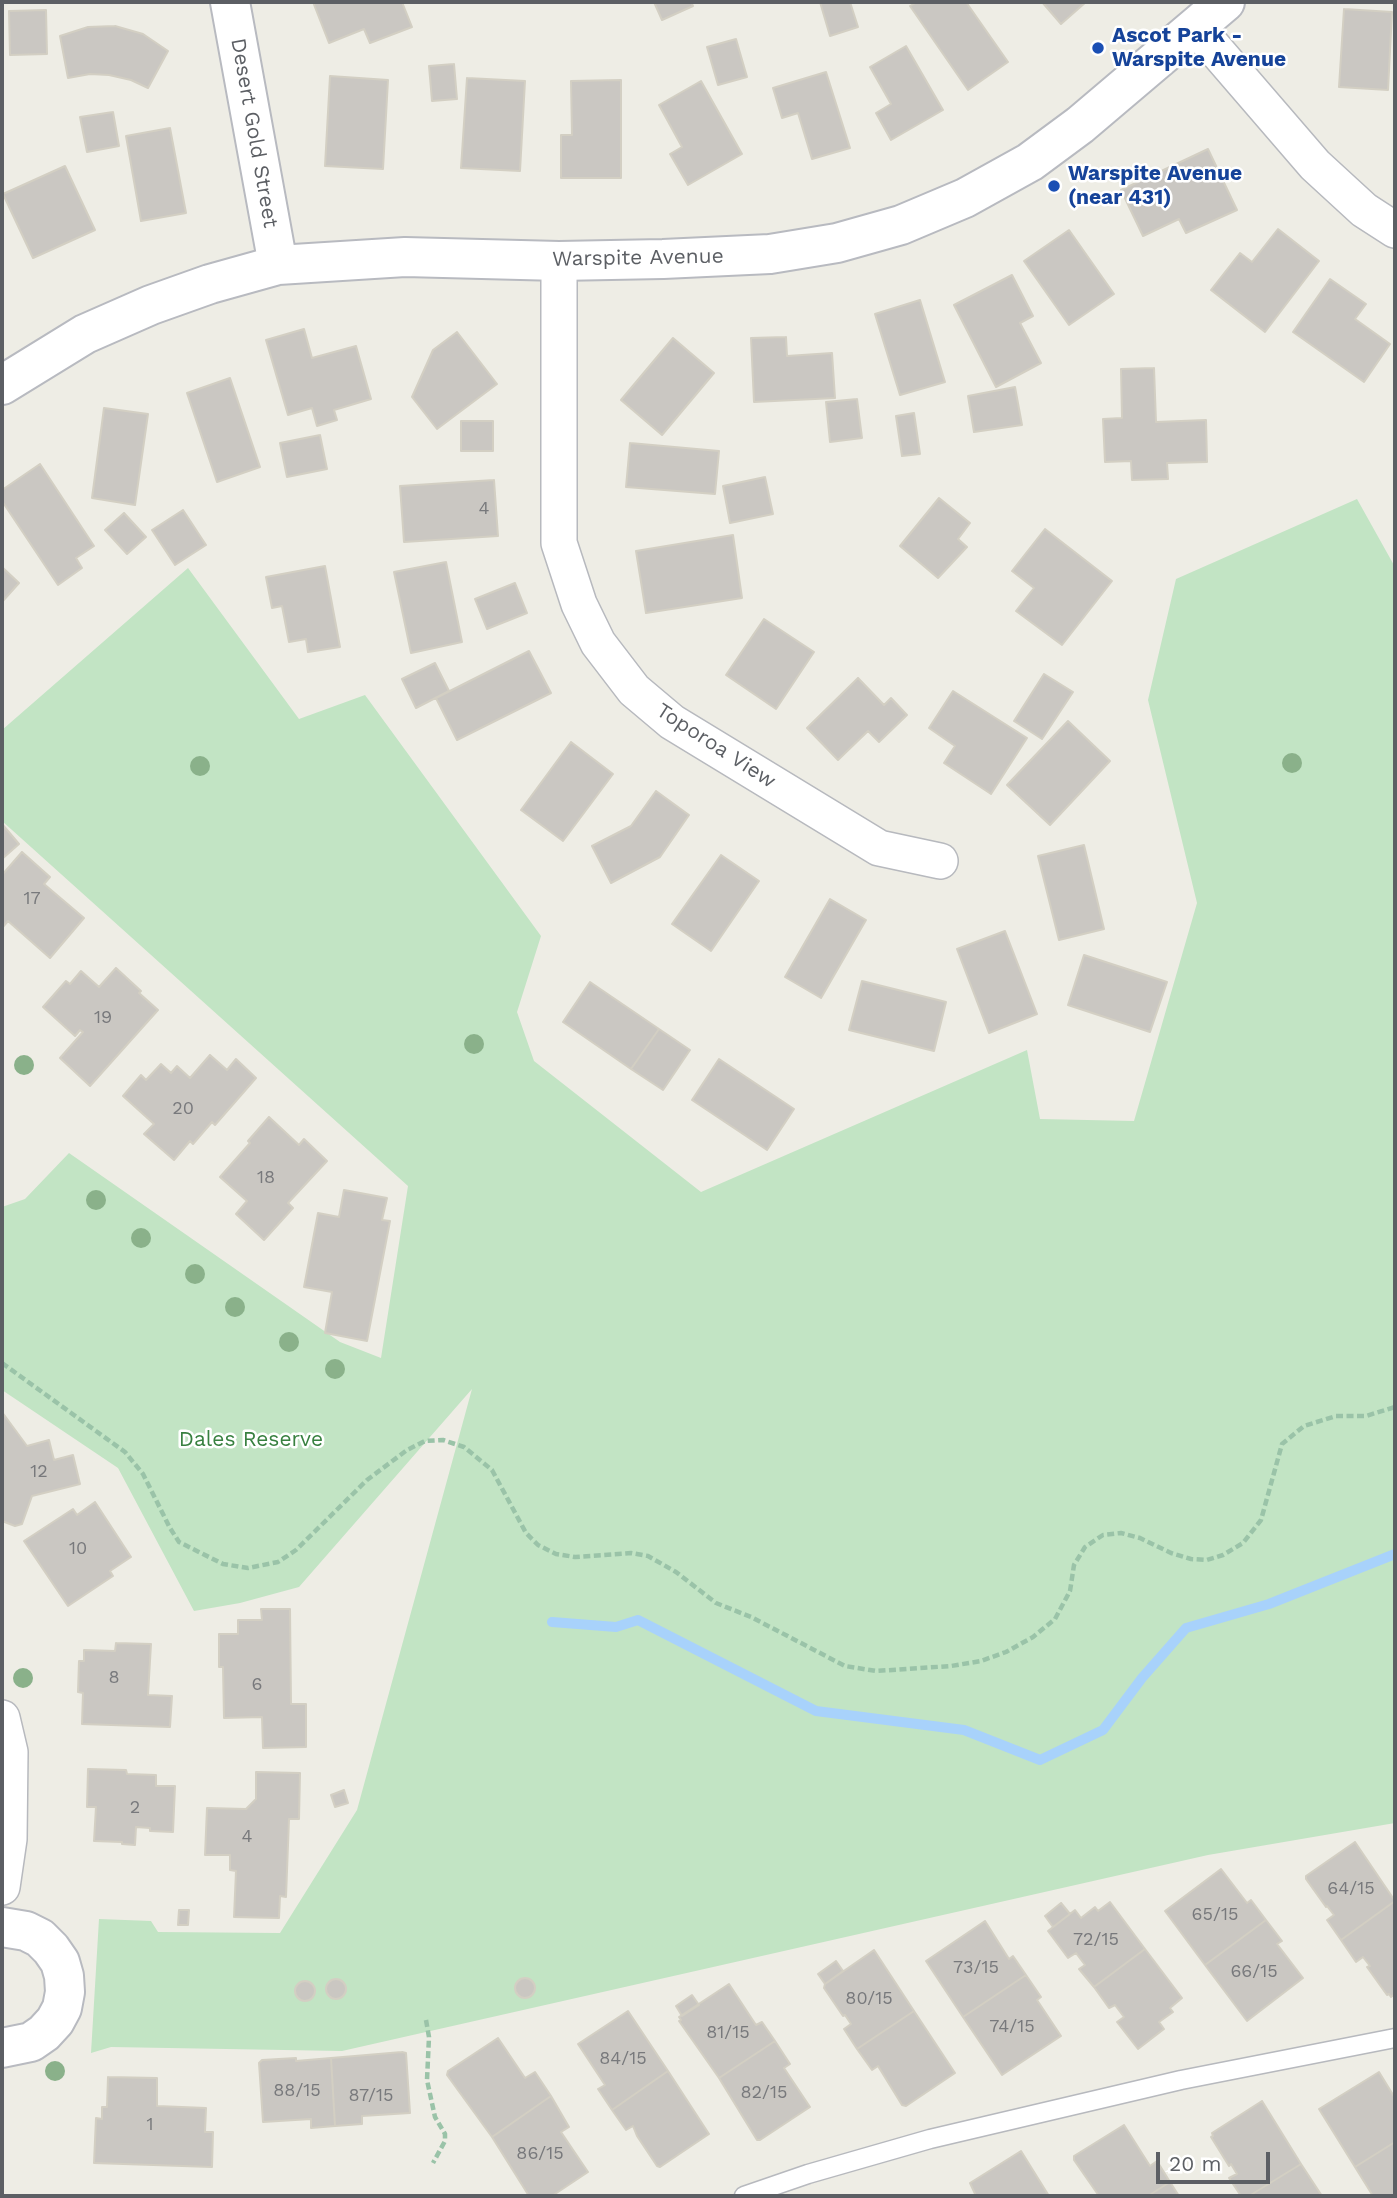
<!DOCTYPE html>
<html>
<head>
<meta charset="utf-8">
<style>
	body { margin:0 }
	#map { position:relative; width:1397px; height:2198px; overflow:hidden; background:#eeede5; font-family:"Work Sans",sans-serif }
	canvas { display:block }
	.frame { position:absolute; inset:0; border:4px solid #5c5f64; pointer-events:none }
	.scale { position:absolute; left:1156px; top:2152px; width:114px; height:32px; box-sizing:border-box; border:4px solid #5c5f64; border-top:0; padding-left:9px; font-size:21px; line-height:24px; white-space:nowrap; color:#5c5f64; -webkit-text-stroke:5px #fff; paint-order:stroke }
</style>
</head>
<body>
<div id="map">
<canvas width="1397" height="2198"></canvas>
<div class="frame"></div>
<div class="scale">20 m</div>
</div>
<script>
const context = document.querySelector('canvas').getContext('2d');
context.lineJoin = 'round';
function fillPath(path, color) { context.fillStyle = color; context.fill(path, 'evenodd'); }
const toPath = rows => new Path2D(rows.map(r => 'M' + r).join(''));
function strokePath(path, color, width, dash) { context.strokeStyle = color; context.lineWidth = width; context.lineCap = dash ? 'butt' : 'round'; context.setLineDash(dash || []); context.stroke(path); }
function write(font, color, halo, rows, align = 'center') {
  context.font = font + ' "Work Sans",sans-serif'; context.lineWidth = 5; context.setLineDash([]); context.textBaseline = 'middle'; context.strokeStyle = halo; context.fillStyle = color; for (const [text, x, y, turn = 0] of rows) {
    context.save(); context.translate(x, y); context.rotate((+turn || 0) * Math.PI / 180); context.textAlign = isNaN(turn) ? turn : align; if (halo) context.strokeText(text, 0, 0); context.fillText(text, 0, 0); context.restore();
  }
}
const green = toPath([
	[1357,499,1395,567,1395,1823,1208,1855,342,2051,111,2047,91,2053,99,1919,151,1921,158,1932,280,1933,357,1810,472,1389,299,1587,240,1603,194,1611,118,1468,2,1390,2,1207,25,1199,69,1153,340,1342,381,1358,408,1186,2,821,2,730,188,568,299,719,365,695,541,936,517,1012,534,1061,701,1192,1027,1050,1040,1119,1134,1121,1197,903,1148,700,1176,579]
]);
const stream = toPath([
	[552,1622,616,1627,638,1620,816,1711,964,1730,1040,1760,1103,1730,1142,1678,1186,1628,1269,1604,1395,1554]
]);
const building = toPath([
	[313,2,402,2,412,27,370,43,364,29,329,43,313,2],
	[654,2,691,2,693,6,662,20,654,2],
	[820,2,850,2,858,27,830,36,820,2],
	[917,2,966,2,1008,62,968,90,910,6,917,2],
	[1042,2,1086,2,1061,24,1042,2],
	[1344,9,1392,12,1388,90,1339,87,1344,9],
	[46,10,47,54,10,55,9,11,46,10],
	[115,26,143,34,168,51,148,88,131,80,109,75,90,74,68,78,60,36,88,27,115,26],
	[736,39,747,77,718,85,707,47,736,39],
	[906,46,943,110,891,140,876,113,891,104,870,67,906,46],
	[454,64,457,99,432,101,429,66,454,64],
	[826,72,850,148,812,159,798,113,782,118,773,88,826,72],
	[330,76,388,80,383,169,325,166,330,76],
	[467,78,525,81,520,171,461,168,467,78],
	[621,80,621,178,561,178,561,135,572,135,571,81,621,80],
	[701,81,742,154,688,185,670,154,682,147,659,105,701,81],
	[113,112,119,146,87,152,80,117,113,112],
	[170,128,186,213,141,221,126,136,170,128],
	[1208,149,1237,210,1186,233,1179,219,1143,236,1121,190,1208,149],
	[65,166,95,230,33,258,3,194,65,166],
	[1278,229,1319,261,1265,332,1211,290,1240,253,1252,262,1278,229],
	[1069,230,1114,294,1069,325,1024,261,1069,230],
	[1012,275,1033,316,1020,323,1041,363,996,387,954,305,1012,275],
	[1330,279,1366,304,1355,319,1390,344,1364,382,1293,332,1330,279],
	[920,300,945,382,900,395,875,314,920,300],
	[304,329,312,358,356,346,371,399,334,410,337,420,317,426,312,408,288,415,266,340,304,329],
	[457,332,497,384,437,429,412,397,433,350,457,332],
	[786,337,787,356,832,353,835,398,754,402,751,338,786,337],
	[673,338,714,373,662,435,621,400,673,338],
	[1154,368,1156,422,1206,420,1207,462,1167,463,1168,479,1132,480,1131,461,1105,462,1103,419,1122,418,1121,369,1154,368],
	[230,378,260,467,217,482,187,393,230,378],
	[1015,387,1022,425,974,432,968,396,1015,387],
	[857,399,862,438,830,442,826,402,857,399],
	[104,408,148,414,135,505,92,498,104,408],
	[914,413,920,454,902,456,896,416,914,413],
	[461,421,493,421,493,451,461,451,461,421],
	[320,435,327,469,287,477,280,443,320,435],
	[630,443,719,451,715,494,626,487,630,443],
	[40,464,94,546,76,558,82,568,58,585,2,501,2,490,40,464],
	[765,477,773,514,730,523,723,486,765,477],
	[494,480,498,536,404,542,400,486,494,480],
	[939,498,970,523,958,539,967,547,938,578,900,546,939,498],
	[183,510,206,545,175,565,152,530,183,510],
	[124,513,146,537,127,554,105,530,124,513],
	[1045,529,1112,581,1062,645,1016,611,1034,588,1012,571,1045,529],
	[733,535,742,598,646,613,636,551,733,535],
	[446,562,462,642,411,653,394,572,446,562],
	[325,566,340,647,308,652,306,639,289,642,282,606,272,608,266,577,325,566],
	[2,567,19,583,2,602,2,567],
	[515,583,527,613,487,629,475,599,515,583],
	[764,619,814,652,776,709,726,675,764,619],
	[529,651,551,693,457,740,436,698,529,651],
	[435,663,449,691,416,708,402,679,435,663],
	[1044,674,1073,692,1042,739,1014,721,1044,674],
	[858,678,884,705,891,698,907,715,879,742,868,731,838,760,807,728,858,678],
	[953,691,1027,738,991,794,944,763,955,746,929,728,953,691],
	[1068,721,1110,761,1050,825,1007,785,1068,721],
	[571,742,613,774,563,841,521,810,571,742],
	[656,791,689,815,660,857,611,883,592,846,631,826,656,791],
	[2,824,19,844,2,859,2,824],
	[1084,845,1104,929,1059,940,1038,856,1084,845],
	[22,852,50,877,44,884,84,918,50,958,8,921,2,928,2,875,22,852],
	[721,855,759,881,711,951,672,924,721,855],
	[830,899,866,920,821,998,785,977,830,899],
	[1005,931,1037,1014,989,1033,957,949,1005,931],
	[1084,955,1167,982,1150,1032,1068,1005,1084,955],
	[116,968,141,991,139,993,158,1010,90,1086,60,1058,83,1032,80,1030,75,1036,43,1007,66,981,70,984,81,971,99,987,116,968],
	[862,981,946,1002,934,1051,849,1030,862,981],
	[590,982,659,1029,631,1069,563,1022,590,982],
	[659,1029,690,1050,663,1090,631,1069,659,1029],
	[210,1055,227,1070,236,1059,256,1078,215,1125,212,1122,193,1144,190,1141,174,1160,144,1134,154,1124,123,1096,141,1075,146,1080,161,1064,171,1073,177,1066,190,1078,210,1055],
	[719,1059,794,1109,767,1150,692,1100,719,1059],
	[269,1117,299,1145,304,1139,327,1161,288,1203,293,1208,264,1240,236,1214,247,1201,220,1177,250,1143,248,1141,269,1117],
	[344,1190,387,1198,382,1220,390,1221,367,1341,325,1333,332,1292,304,1287,318,1213,339,1217,344,1190],
	[2,1412,27,1446,49,1440,54,1460,73,1455,80,1484,32,1496,22,1524,15,1526,2,1521,2,1412],
	[95,1502,131,1557,110,1571,113,1576,68,1606,24,1541,73,1509,77,1515,95,1502],
	[261,1609,290,1609,291,1704,306,1704,306,1747,263,1748,262,1717,224,1718,223,1667,219,1667,219,1634,238,1634,238,1620,262,1620,261,1609],
	[116,1643,151,1644,148,1695,172,1696,170,1727,82,1724,83,1693,78,1692,79,1661,84,1661,84,1650,115,1651,116,1643],
	[88,1769,126,1770,127,1774,156,1775,156,1786,175,1786,173,1832,150,1831,150,1828,136,1827,135,1845,122,1844,122,1842,94,1841,96,1807,87,1807,88,1769],
	[256,1772,300,1773,299,1819,289,1819,286,1897,280,1896,279,1918,234,1917,236,1871,230,1870,230,1855,205,1855,207,1808,246,1809,256,1799,256,1772],
	[344,1790,348,1803,335,1807,331,1795,344,1790],
	[1355,1842,1395,1901,1341,1940,1327,1920,1334,1915,1327,1906,1326,1907,1306,1879,1306,1876,1355,1842],
	[1221,1869,1247,1903,1251,1900,1266,1920,1205,1965,1165,1911,1221,1869],
	[1395,1901,1395,1994,1391,1997,1389,1994,1387,1995,1367,1967,1370,1966,1363,1957,1356,1962,1341,1940,1395,1901],
	[1110,1902,1145,1949,1094,1987,1079,1969,1085,1965,1076,1953,1068,1958,1048,1931,1075,1910,1081,1918,1095,1907,1098,1911,1110,1902],
	[1061,1903,1070,1914,1053,1927,1045,1916,1061,1903],
	[179,1910,189,1910,188,1925,178,1925,179,1910],
	[1266,1920,1282,1941,1277,1944,1303,1978,1247,2021,1205,1965,1266,1920],
	[985,1921,1009,1959,1013,1956,1026,1975,963,2017,926,1961,985,1921],
	[1145,1949,1182,1998,1170,2008,1173,2012,1159,2022,1164,2029,1138,2049,1117,2022,1124,2017,1115,2005,1109,2008,1094,1987,1145,1949],
	[874,1950,914,2011,857,2049,844,2029,851,2024,845,2015,843,2016,824,1988,825,1984,874,1950],
	[836,1961,843,1971,825,1984,818,1974,836,1961],
	[1026,1975,1041,1997,1037,2000,1061,2036,1002,2075,963,2017,1026,1975],
	'515 1988a10 10 0 1 1 20 0a10 10 0 1 1-20 0Z',
	'326 1989a10 10 0 1 1 20 0a10 10 0 1 1-20 0Z',
	'295 1991a10 10 0 1 1 20 0a10 10 0 1 1-20 0Z',
	[729,1984,756,2025,762,2022,775,2041,719,2078,679,2021,681,2020,679,2017,729,1984],
	[692,1995,699,2005,682,2016,676,2006,692,1995],
	[628,2011,668,2071,612,2110,598,2089,605,2085,578,2044,628,2011],
	[914,2011,955,2073,906,2106,902,2105,878,2066,872,2070,857,2049,914,2011],
	[498,2038,525,2078,535,2072,551,2096,492,2137,447,2075,448,2071,498,2038],
	[775,2041,790,2064,784,2068,810,2107,760,2140,757,2140,719,2078,775,2041],
	[402,2052,406,2053,410,2113,362,2116,362,2124,335,2126,331,2058,402,2052],
	[296,2058,296,2061,331,2058,335,2126,311,2128,311,2119,263,2122,259,2063,262,2060,296,2058],
	[668,2071,709,2134,660,2167,657,2166,637,2136,633,2126,626,2130,612,2110,668,2071],
	[1379,2072,1395,2098,1395,2142,1355,2167,1319,2109,1379,2072],
	[108,2077,157,2078,157,2106,206,2108,205,2132,213,2132,212,2167,94,2163,96,2118,102,2119,102,2107,107,2107,108,2077],
	[551,2096,569,2127,561,2132,588,2172,552,2196,529,2196,492,2137,551,2096],
	[1262,2101,1301,2164,1249,2196,1241,2196,1229,2178,1237,2174,1231,2164,1229,2166,1211,2137,1213,2136,1212,2133,1262,2101],
	[1124,2125,1150,2166,1157,2161,1170,2182,1148,2196,1099,2196,1074,2160,1074,2156,1124,2125],
	[1395,2142,1395,2196,1373,2196,1355,2167,1395,2142],
	[1021,2151,1049,2196,976,2196,970,2183,1021,2151],
	[1301,2164,1322,2196,1249,2196,1301,2164],
	[1170,2182,1179,2196,1148,2196,1170,2182]
]);
const path = toPath([
	[2,1363,125,1452,143,1474,170,1528,179,1542,223,1564,248,1568,278,1562,296,1550,367,1480,407,1450,425,1441,443,1440,464,1447,492,1470,526,1533,538,1545,556,1554,575,1557,631,1553,648,1556,676,1572,716,1603,751,1617,845,1666,876,1671,951,1666,981,1661,1006,1652,1033,1637,1055,1619,1070,1591,1074,1565,1085,1547,1103,1535,1121,1533,1140,1538,1171,1553,1191,1559,1207,1560,1223,1555,1243,1543,1261,1520,1282,1444,1304,1426,1336,1416,1366,1416,1395,1407],
	[426,2020,429,2037,427,2080,435,2117,445,2134,445,2141,433,2163]
]);
const lane = toPath([
	[744,2196,808,2174,930,2139,1181,2080,1395,2038]
]);
const street = toPath([
	[1196,27,1315,165,1364,210,1395,230],
	[559,261,559,543,579,604,598,643,634,690,672,722,879,848,940,861],
	[2,1718,10,1752,9,1839,2,1887]
]);
const secondary = toPath([
	[230,2,278,265],
	[2,385,85,334,151,305,210,284,278,265,405,257,559,261,663,259,770,254,837,243,901,225,965,198,1030,162,1080,125,1225,2],
	[2,1927,26,1931,40,1938,51,1949,60,1962,64,1976,65,1992,62,2008,55,2021,44,2033,31,2042,2,2048]
]);
const trees = [
	[1292,763],
	[200,766],
	[474,1044],
	[24,1065],
	[96,1200],
	[141,1238],
	[195,1274],
	[235,1307],
	[289,1342],
	[335,1369],
	[23,1678],
	[55,2071]
];
const markers = [
	[1098,48,7,"#1a4fb4"],
	[1054,186,7,"#1a4fb4"]
];
const numberNames = [
	["4",484,509],
	["17",32,899],
	["19",103,1018],
	["20",183,1109],
	["18",266,1178],
	["12",39,1472],
	["10",78,1549],
	["8",114,1678],
	["6",257,1685],
	["2",135,1808],
	["4",247,1837],
	["64/15",1351,1889],
	["65/15",1215,1915],
	["72/15",1096,1940],
	["73/15",976,1968],
	["66/15",1254,1972],
	["80/15",869,1999],
	["74/15",1012,2027],
	["81/15",728,2033],
	["84/15",623,2059],
	["88/15",297,2091],
	["82/15",764,2093],
	["87/15",371,2096],
	["1",150,2125],
	["86/15",540,2154]
];
const transitNames = [
	["Ascot Park -",1112,36],
	["Warspite Avenue",1112,60],
	["Warspite Avenue",1068,174],
	["(near 431)",1068,198]
];
const streetNames = [
	["Desert Gold Street",254,133,80],
	["Warspite Avenue",638,258,-1],
	["Toporoa View",716,746,33]
];
const parkNames = [
	["Dales Reserve",251,1440]
];
fillPath(green, '#c2e4c4');
strokePath(stream, '#a8d2fb', 10);
fillPath(building, '#cac7c2');
strokePath(building, '#d3cfc3', 2);
strokePath(lane, '#b7b9be', 21);
strokePath(street, '#b7b9be', 38);
strokePath(secondary, '#b8bac0', 42);
strokePath(path, '#9ac3a8', 4.5, [7, 3.5]);
strokePath(lane, '#fff', 18);
strokePath(street, '#fff', 35);
strokePath(secondary, '#fff', 38);
context.fillStyle = '#8ab18a';
for (const [x, y] of trees) { context.beginPath(); context.arc(x, y, 10, 0, 2 * Math.PI); context.fill(); }
for (const [x, y, r, color] of markers) { const dot = new Path2D(); dot.arc(x, y, r, 0, 2 * Math.PI); context.fillStyle = color; context.fill(dot); strokePath(dot, '#fff', 2.5); }
write('18px', '#78797c', null, numberNames);
write('bold 21px', '#164399', '#fff', transitNames, 'left');
write('21px', '#5c5f64', '#fff', streetNames);
write('21px', '#388040', '#fff', parkNames);
</script>
</body>
</html>
